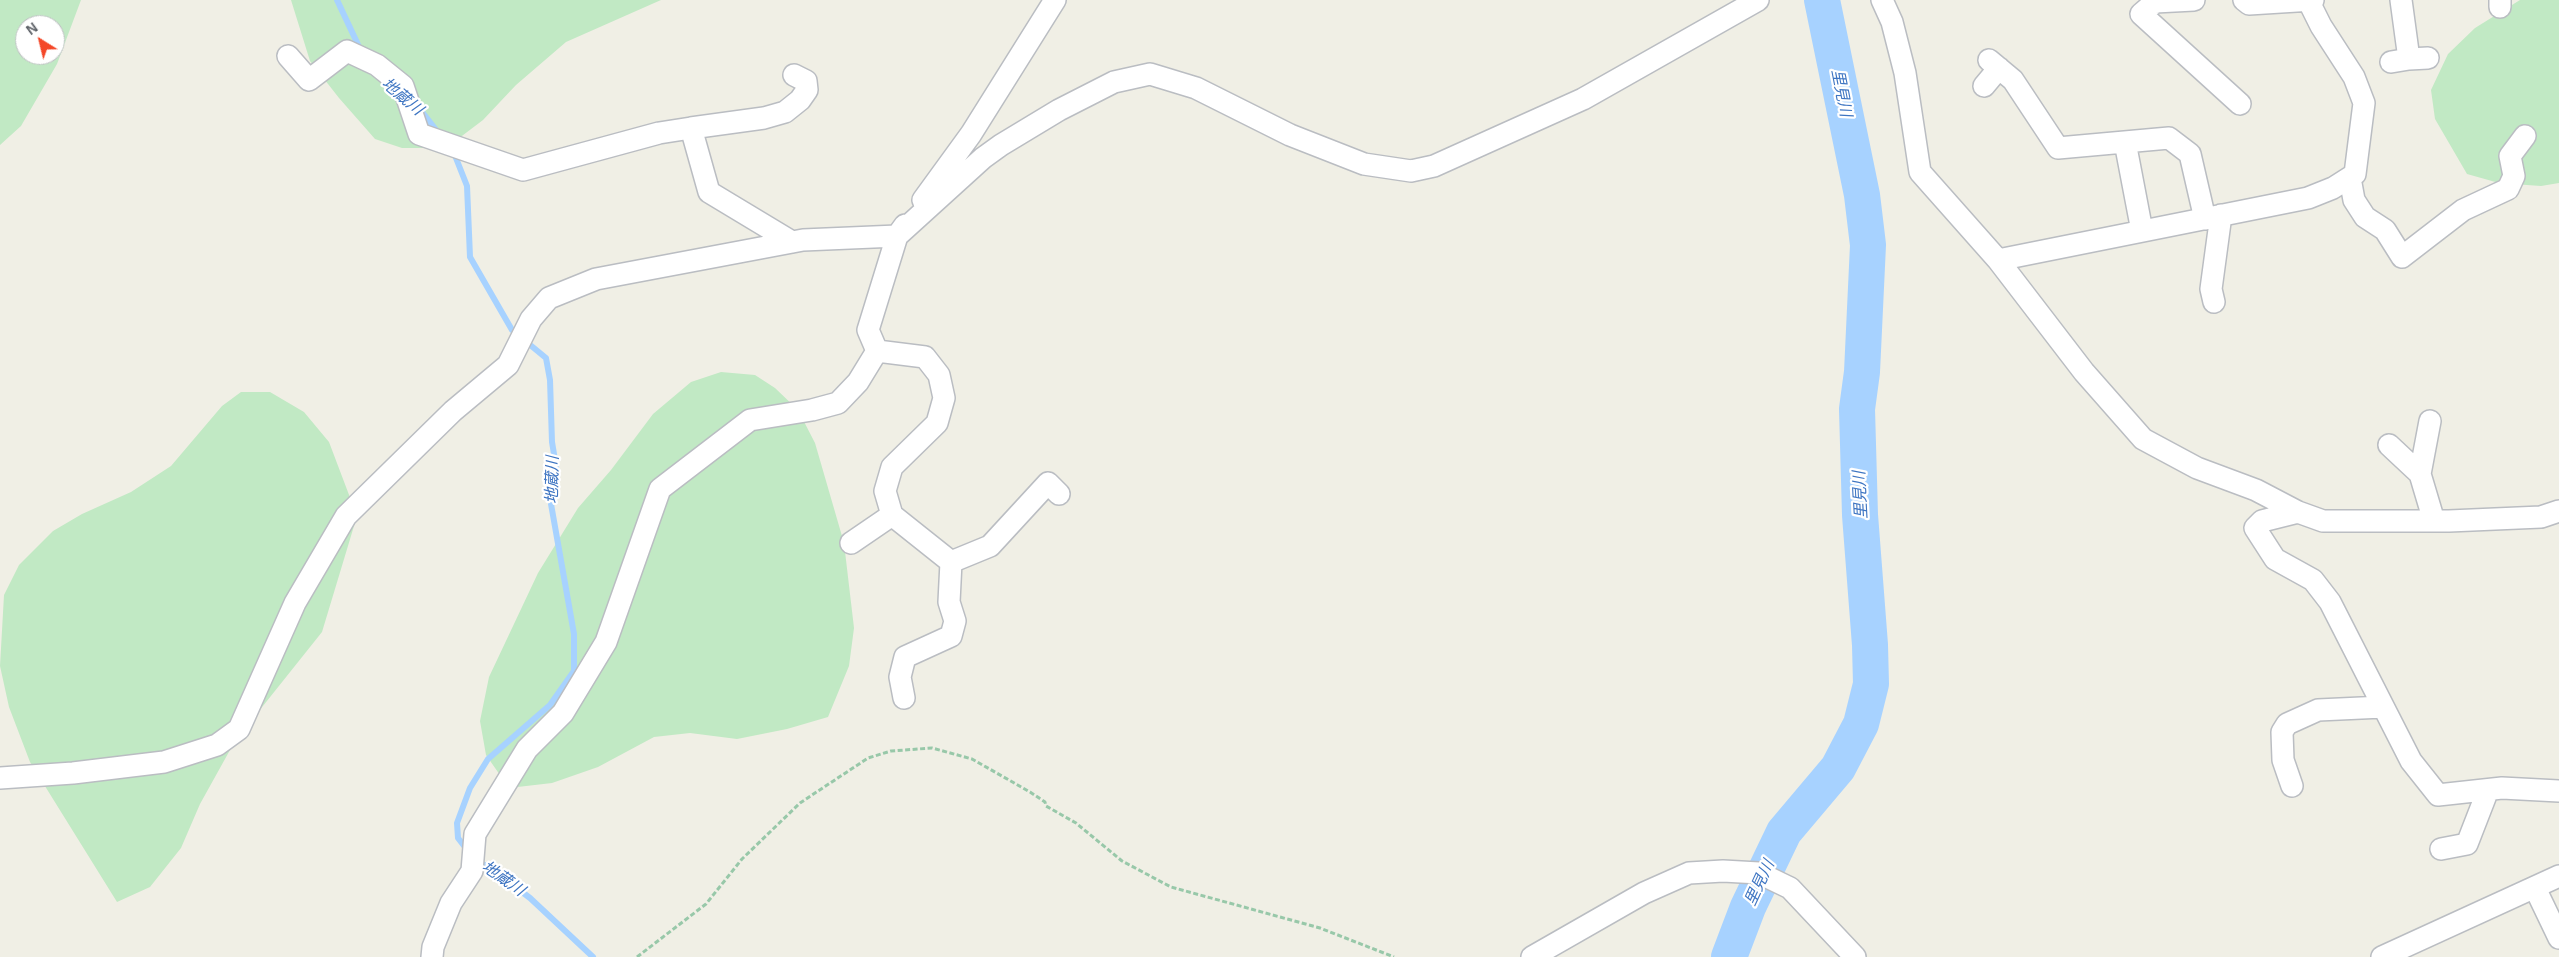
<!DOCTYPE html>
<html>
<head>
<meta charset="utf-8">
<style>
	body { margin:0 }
	#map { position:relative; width:2559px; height:957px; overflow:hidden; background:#f0efe5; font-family:Helvetica,sans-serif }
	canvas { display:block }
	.north { position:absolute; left:15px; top:15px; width:50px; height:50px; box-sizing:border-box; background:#fff; border:1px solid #bec0c2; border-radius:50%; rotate:324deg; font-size:14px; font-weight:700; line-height:20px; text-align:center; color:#5d6167 }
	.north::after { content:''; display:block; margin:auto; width:18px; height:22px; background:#f44728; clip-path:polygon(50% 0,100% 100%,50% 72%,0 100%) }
</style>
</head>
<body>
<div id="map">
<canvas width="2559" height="957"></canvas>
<div class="north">N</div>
</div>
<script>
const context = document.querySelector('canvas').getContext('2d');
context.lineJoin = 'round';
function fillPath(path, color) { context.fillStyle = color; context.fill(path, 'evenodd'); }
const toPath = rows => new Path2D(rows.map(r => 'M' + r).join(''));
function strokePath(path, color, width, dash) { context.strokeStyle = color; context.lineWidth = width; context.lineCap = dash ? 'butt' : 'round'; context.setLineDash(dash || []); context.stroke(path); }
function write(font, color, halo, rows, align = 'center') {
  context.font = font + ' Helvetica,"Noto Sans JP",sans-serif'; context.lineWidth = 4.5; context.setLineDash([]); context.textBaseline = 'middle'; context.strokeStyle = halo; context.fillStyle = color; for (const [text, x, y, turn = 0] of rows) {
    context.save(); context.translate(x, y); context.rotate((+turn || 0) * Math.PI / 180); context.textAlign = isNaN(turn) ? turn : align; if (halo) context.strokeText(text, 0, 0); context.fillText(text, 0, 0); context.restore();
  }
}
const green = toPath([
	[0,0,81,0,57,64,21,126,0,145],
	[25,25,55,25,55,55,25,55],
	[291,0,661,0,566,42,516,85,483,120,446,148,402,148,375,139,339,98,310,61],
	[2520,0,2559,0,2559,183,2541,186,2499,183,2467,174,2435,119,2431,90,2448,54,2475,28],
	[721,372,755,375,775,388,798,410,815,443,844,543,854,628,849,666,828,717,787,729,737,739,690,733,654,737,598,767,552,783,509,788,486,755,480,721,489,677,538,573,578,508,611,470,653,414,691,382],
	[241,392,270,392,304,412,329,442,357,516,322,632,235,741,200,804,181,848,150,887,117,902,30,762,9,707,0,666,4,595,19,565,53,531,82,514,131,492,171,466,222,406]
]);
const stream = toPath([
	[337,0,361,51],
	[419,108,440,135],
	[454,153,467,186,470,257,512,330,546,358,550,380,552,442,556,466,551,504,574,634,574,671,550,705,488,759,470,788,457,823,458,838,468,851],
	[476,860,493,870,530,898,593,957]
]);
const river = toPath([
	[1729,957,1748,907,1784,832,1838,768,1861,724,1871,684,1870,645,1860,515,1857,409,1862,372,1868,245,1862,195,1822,0]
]);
const path = toPath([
	[637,957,706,904,742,859,800,803,868,758,891,751,932,748,972,759,1030,792,1045,802,1046,806,1076,823,1122,861,1171,887,1320,928,1394,957]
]);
const minor = toPath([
	[1882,0,1892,22,1905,73,1920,172,1998,260,2084,372,2143,439,2197,468,2256,490,2298,512,2323,521,2449,521,2541,517,2559,511],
	[2194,0,2155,2,2141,14,2240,104],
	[2244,0,2249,4,2313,0],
	[2401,0,2409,59,2428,58],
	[2500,0,2500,7],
	[288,56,309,80,347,51,377,65,403,86,419,134,523,170,659,133,691,128],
	[1989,60,2013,80,2058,148,2169,138,2190,154,2205,219],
	[2391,62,2409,59],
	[1984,86,1999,68],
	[2125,142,2142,231],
	[2350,178,2354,200,2365,217,2385,230,2402,257,2463,210,2508,189,2514,176,2510,156,2525,136],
	[923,200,971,134,1055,0],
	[792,242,709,192,691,128,764,118,785,112,800,100,807,90,806,81,794,75],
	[1998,260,2308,198,2333,188,2355,174,2364,103,2354,77,2321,26,2311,6,2313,0],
	[2214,302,2211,289,2221,215],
	[2430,421,2420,474,2434,521],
	[2389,445,2420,474],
	[2298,512,2262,521,2255,528,2275,559,2313,580,2330,602,2411,761,2438,795,2502,788,2559,791],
	[851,543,892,515],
	[951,562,990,546,1048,483,1059,494],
	[904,698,900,677,905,657,951,636,955,621,949,602,951,562,892,515,885,491,892,467,937,423,944,398,939,375,925,357,877,351,868,330,897,236,905,225],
	[0,778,73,773,164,762,217,745,239,729,295,603,346,516,453,411,508,365,531,319,549,298,596,279,803,240,897,236,983,158,1001,145,1059,110,1114,82,1150,74,1196,88,1290,135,1364,164,1411,171,1434,166,1583,99,1758,0],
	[2292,786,2283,760,2282,732,2287,724,2318,710,2383,707],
	[2441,849,2467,844,2488,790],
	[2535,888,2559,938],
	[432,957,433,947,451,903,472,871,475,834,527,749,563,713,606,642,660,489,750,420,812,410,838,403,858,382,877,351],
	[1532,957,1644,893,1689,873,1723,871,1759,873,1790,888,1855,957],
	[2382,957,2559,876]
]);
const waterNames = [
	["里見川",1841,93,79],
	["地蔵川",402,97,40],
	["地蔵川",553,480,-89],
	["里見川",1861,495,-93],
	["地蔵川",503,879,35],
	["里見川",1760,883,-65]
];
fillPath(green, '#c1e9c4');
strokePath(stream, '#a7d2ff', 6);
strokePath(river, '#a7d2ff', 36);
strokePath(minor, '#babdc2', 24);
strokePath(path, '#98c8a9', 3, [5, 2.5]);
strokePath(minor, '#fff', 21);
write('italic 16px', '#3e75c2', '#fff', waterNames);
</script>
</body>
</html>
